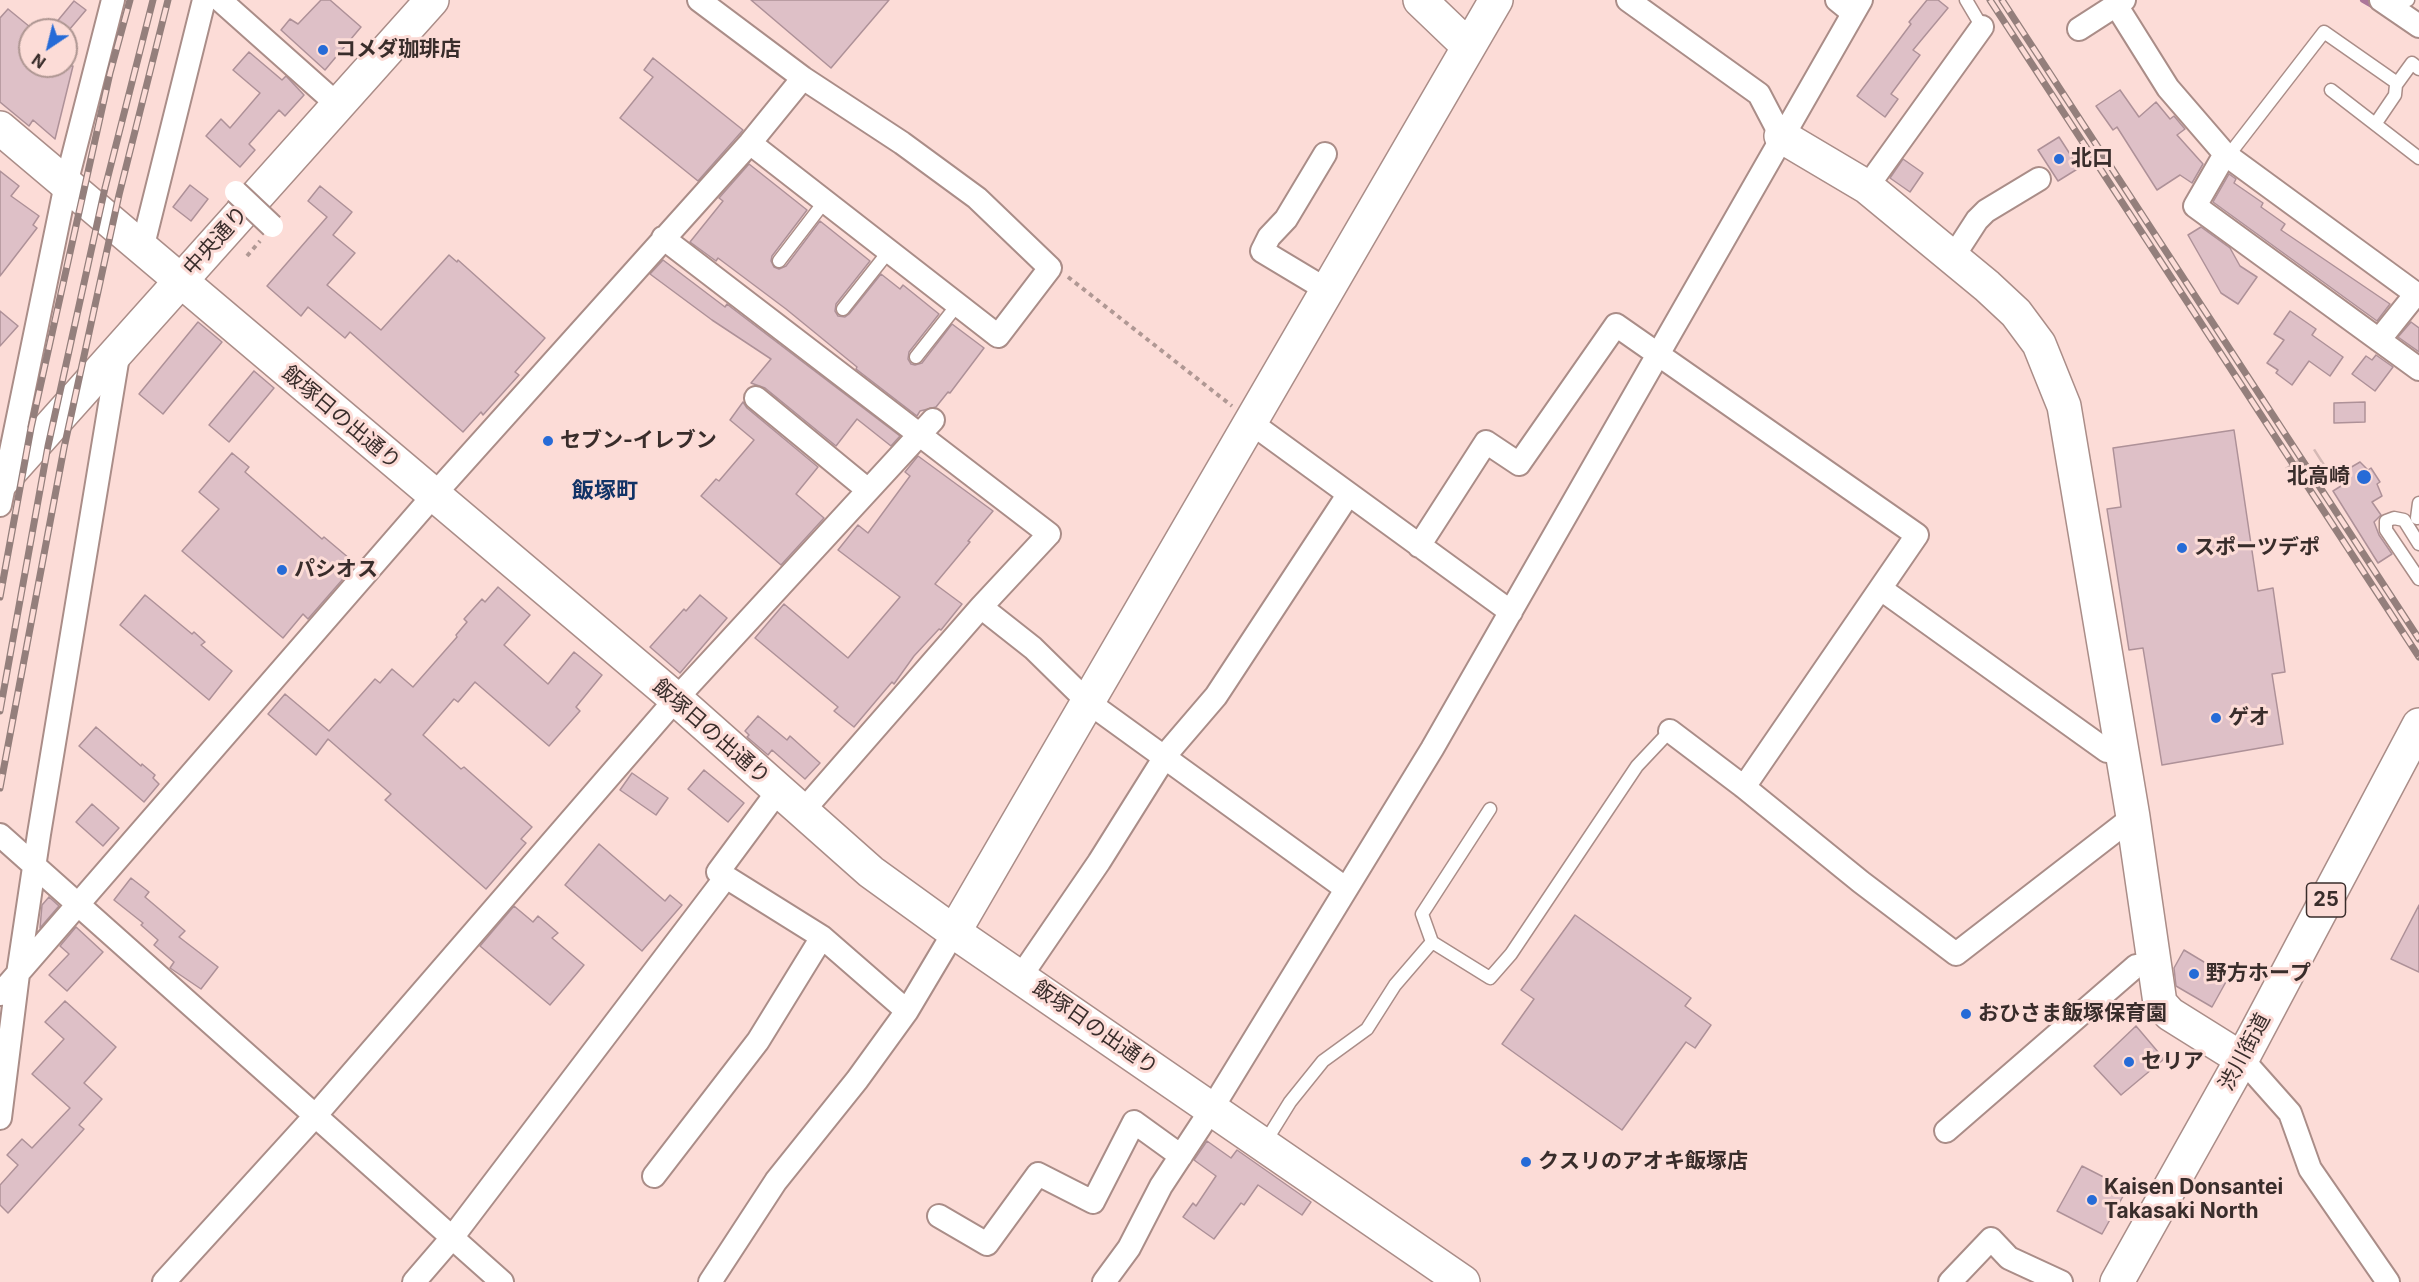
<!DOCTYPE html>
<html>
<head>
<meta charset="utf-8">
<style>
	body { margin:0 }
	#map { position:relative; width:2419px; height:1282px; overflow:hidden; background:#fcdcd7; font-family:Inter,sans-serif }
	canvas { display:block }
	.north { position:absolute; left:18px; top:18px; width:60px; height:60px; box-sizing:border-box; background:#fcdcd7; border:2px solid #ae9692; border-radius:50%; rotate:215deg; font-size:16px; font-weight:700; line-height:24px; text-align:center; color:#392d2b }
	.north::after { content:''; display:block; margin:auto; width:21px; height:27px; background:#266bd7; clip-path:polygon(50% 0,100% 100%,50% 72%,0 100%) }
</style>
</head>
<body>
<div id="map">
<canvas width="2419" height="1282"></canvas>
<div class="north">N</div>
</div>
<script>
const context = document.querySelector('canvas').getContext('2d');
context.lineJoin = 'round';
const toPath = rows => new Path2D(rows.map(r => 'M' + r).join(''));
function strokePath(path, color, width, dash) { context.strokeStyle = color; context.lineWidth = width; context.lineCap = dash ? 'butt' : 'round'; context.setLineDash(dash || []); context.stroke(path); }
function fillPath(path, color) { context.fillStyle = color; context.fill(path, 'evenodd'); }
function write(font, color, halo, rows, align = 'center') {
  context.font = font + ' Inter,"Noto Sans JP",sans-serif'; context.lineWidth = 6; context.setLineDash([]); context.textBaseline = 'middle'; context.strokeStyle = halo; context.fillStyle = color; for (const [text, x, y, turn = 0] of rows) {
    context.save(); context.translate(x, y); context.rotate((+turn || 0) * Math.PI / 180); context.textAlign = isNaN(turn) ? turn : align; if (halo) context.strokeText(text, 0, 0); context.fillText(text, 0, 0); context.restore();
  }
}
const stream = toPath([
	[2363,0,2377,8]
]);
const building = toPath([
	[321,0,330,0,361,27,325,70,281,30,290,19,298,24,321,0],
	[751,0,889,0,831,68,751,0],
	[1927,0,1938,0,1948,8,1913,50,1920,55,1891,94,1898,99,1885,117,1857,96,1911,24,1909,22,1927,0],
	[74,1,86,10,69,30,50,30,74,1],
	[8,9,30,27,30,66,73,66,55,139,33,120,29,126,0,102,0,18,8,9],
	[249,52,282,80,286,76,304,95,285,116,279,110,249,144,255,150,240,167,206,136,221,119,230,128,260,93,233,70,249,52],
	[653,58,743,130,698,181,620,118,653,77,644,70,653,58],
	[2120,90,2139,117,2156,102,2170,119,2174,116,2185,129,2177,135,2203,164,2192,183,2180,175,2157,190,2117,127,2113,130,2096,106,2120,90],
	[2059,137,2079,168,2058,181,2038,150,2059,137],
	[1903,159,1923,173,1910,192,1890,178,1903,159],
	[749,164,807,210,772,256,771,261,774,267,779,269,786,266,820,221,870,261,836,304,835,311,838,316,845,317,849,314,881,274,900,289,903,285,939,314,909,352,908,359,911,364,915,365,922,363,952,324,984,348,950,393,948,392,936,407,920,411,917,416,856,369,857,367,786,309,718,258,716,261,690,242,723,201,719,198,749,164],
	[0,171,19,186,11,196,39,216,33,225,37,228,0,276,0,171],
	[2229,174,2236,179,2234,183,2263,203,2261,207,2285,224,2281,230,2390,304,2377,321,2213,202,2229,174],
	[190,185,208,199,191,221,173,207,190,185],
	[320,186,352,212,333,235,355,253,327,285,381,330,449,255,457,262,458,260,545,338,515,372,519,375,483,415,481,412,463,432,350,332,345,338,308,307,301,316,267,286,327,217,308,201,320,186],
	[2201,227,2230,248,2240,266,2257,277,2238,304,2221,293,2188,235,2201,227],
	[663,260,725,307,727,304,732,308,900,436,891,446,857,419,836,446,765,388,751,383,771,359,712,320,650,274,663,260],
	[0,311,18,326,0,346,0,311],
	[2290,311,2316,329,2312,335,2343,357,2330,376,2309,361,2292,385,2276,373,2278,370,2267,363,2284,340,2274,334,2290,311],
	[198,322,222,342,163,414,139,394,198,322],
	[2411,322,2419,328,2419,352,2398,337,2411,322],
	[2376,355,2393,367,2375,391,2352,374,2366,356,2372,360,2376,355],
	[254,371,274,388,229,442,209,425,254,371],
	[743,402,747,408,818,467,796,494,824,518,781,565,701,496,716,479,719,481,754,440,730,420,743,402],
	[2365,402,2365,422,2334,423,2334,403,2365,402],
	[2234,430,2258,591,2273,588,2285,672,2272,674,2283,744,2162,765,2143,648,2129,650,2107,509,2121,507,2113,448,2234,430],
	[232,453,249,467,245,472,322,539,324,537,356,564,308,619,303,614,283,638,182,551,219,509,199,492,232,453],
	[918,456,993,511,968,541,970,542,935,584,962,604,941,630,939,629,914,656,894,684,892,682,854,727,834,711,838,707,755,638,784,604,848,658,900,597,838,550,858,525,868,533,910,476,905,472,918,456],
	[2360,462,2368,470,2371,468,2380,482,2377,484,2382,496,2372,502,2381,515,2374,522,2379,535,2392,554,2378,563,2333,491,2349,481,2343,472,2360,462],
	[498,587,530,615,504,645,548,684,574,652,602,675,576,707,580,711,549,746,475,682,458,702,454,699,423,735,461,769,464,767,532,827,521,839,526,843,486,889,385,800,391,794,328,739,316,755,268,714,285,694,329,731,375,679,380,683,392,669,413,687,457,637,456,635,467,622,464,619,482,599,485,602,498,587],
	[145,595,192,634,194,632,205,642,201,645,232,671,209,700,120,625,145,595],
	[700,595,727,618,680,673,650,647,684,609,686,611,700,595],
	[758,716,787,740,790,736,820,763,805,779,772,750,768,755,747,737,749,735,745,731,758,716],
	[96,727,141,766,142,764,155,775,153,778,159,784,144,802,79,746,96,727],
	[704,770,744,803,728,822,688,789,704,770],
	[632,773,668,798,656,815,620,790,632,773],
	[92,804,119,828,103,846,76,822,92,804],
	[599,844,665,901,670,895,682,905,642,951,565,885,599,844],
	[131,878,149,892,145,897,185,931,179,937,218,967,201,989,170,968,174,962,154,945,158,940,141,925,143,923,114,900,131,878],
	[49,897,59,906,40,928,42,905,49,897],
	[2419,905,2419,972,2391,959,2419,905],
	[514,906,533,922,538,916,558,933,552,938,584,965,550,1005,480,946,514,906],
	[1575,915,1691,998,1685,1006,1711,1025,1695,1048,1686,1042,1622,1130,1502,1044,1534,999,1521,990,1575,915],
	[76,927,103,952,67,991,49,975,69,954,60,946,76,927],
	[2184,950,2209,965,2208,968,2227,980,2212,1007,2176,986,2174,968,2184,950],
	[65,1001,116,1047,84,1083,102,1099,79,1125,84,1129,8,1213,0,1205,0,1185,18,1165,7,1155,22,1139,32,1148,70,1108,32,1074,64,1039,45,1022,65,1001],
	[2136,1026,2164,1059,2121,1095,2094,1066,2136,1026],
	[1207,1141,1231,1158,1237,1150,1311,1202,1302,1215,1258,1185,1244,1205,1241,1203,1214,1239,1183,1217,1193,1203,1196,1206,1216,1176,1194,1160,1207,1141],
	[2082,1166,2127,1189,2102,1234,2057,1211,2082,1166]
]);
const streetTunnel = toPath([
	[2291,477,2321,458]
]);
const path = toPath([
	[247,256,260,241],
	[1068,277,1232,406]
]);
const lane = toPath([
	[1966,0,1982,27],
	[2391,7,2408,0],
	[2331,90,2419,158],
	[2376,123,2395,95,2396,85,2412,63,2419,69],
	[2228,156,2324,32,2397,83],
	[779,261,825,201],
	[843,309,889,251],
	[916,357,958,304],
	[2417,518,2419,503],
	[2419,544,2404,520,2394,518,2386,521,2386,530,2419,579],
	[1432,942,1422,914,1490,809],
	[1264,1144,1290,1102,1323,1061,1367,1029,1395,985,1432,942,1490,978,1511,954,1637,766,1670,731]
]);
const street = toPath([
	[220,0,338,105],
	[699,0,803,78,902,143,977,198,1050,268,998,336,750,143],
	[1628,0,1759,94,1781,136],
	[1837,0,1853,13],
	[2381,0,2419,26],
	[2116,5,2168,88,2225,154,2419,296],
	[2079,29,2124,0],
	[1325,154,1286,219,1269,237,1262,251,1327,290],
	[2225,154,2195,206,2419,369],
	[1867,187,1982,27],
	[663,238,1049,534,981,607,1033,648,1088,702,1345,888],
	[142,249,204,0],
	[1953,257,1977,220,1986,211,2039,179],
	[2379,340,2416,294],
	[756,398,868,490],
	[1250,422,1511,612],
	[0,505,66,184,113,0],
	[1419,546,1486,442,1519,464,1616,325,1917,535,1744,787],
	[1881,589,2107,751,2121,750],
	[1670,731,1744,787,1861,882,1956,954,2133,817],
	[778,791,718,872,822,937,907,1011],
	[802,812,981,607],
	[0,835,502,1282],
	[1021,976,1099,862,1168,752,1216,696,1348,495],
	[0,994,433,496,750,143,803,78],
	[2242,1059,2290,1113,2310,1169,2388,1282],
	[0,1118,18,974,39,834,119,350],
	[1946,1131,2136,966,2154,965],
	[654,1176,758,1041,822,937],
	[939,1216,987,1244,1038,1174,1093,1202,1134,1122,1181,1156],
	[164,1282,315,1116,676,699,933,420],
	[414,1282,451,1239,726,877],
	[710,1282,776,1181,857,1080,907,1011,954,932],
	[1104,1282,1129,1248,1161,1186,1211,1110,1432,749,1861,0],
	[1950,1282,1991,1239,2009,1258,2061,1282]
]);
const secondary = toPath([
	[1420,0,1468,46],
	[0,128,676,699,871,872,954,932,1463,1282],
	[1781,136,1867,187,1987,286,2016,313,2039,344,2064,406,2133,817,2160,1003,2170,1014,2242,1059],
	[0,483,432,0],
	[954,932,1496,0]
]);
const primary = toPath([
	[2117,1282,2242,1059,2419,725]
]);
const rail = toPath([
	[1990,0,2419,657],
	[2002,0,2419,639],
	[0,597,31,428,110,73,130,0],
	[0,711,48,446,105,188,153,0],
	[0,788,64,448,119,195,168,0]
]);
const streetBridge = toPath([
	[236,192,272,226]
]);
const markers = [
	[323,50,6,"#266bd7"],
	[2059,159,6,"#266bd7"],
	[548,441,6,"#266bd7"],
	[2364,477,8,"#266bd7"],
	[2182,548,6,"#266bd7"],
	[282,570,6,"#266bd7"],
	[2216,718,6,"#266bd7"],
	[2194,974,6,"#266bd7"],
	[1966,1014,6,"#266bd7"],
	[2129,1062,6,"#266bd7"],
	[1526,1162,6,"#266bd7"],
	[2092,1200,6,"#266bd7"]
];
const shields = [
	[2326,900,39]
];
const shieldNames = [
	["25",2326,900]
];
const poiNames = [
	["コメダ珈琲店",335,50],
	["北口",2071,159],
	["セブン-イレブン",560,441],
	["北高崎",2350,477,"right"],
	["スポーツデポ",2194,548],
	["パシオス",294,570],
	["ゲオ",2228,718],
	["野方ホープ",2206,974],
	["おひさま飯塚保育園",1978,1014],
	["セリア",2141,1062],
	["クスリのアオキ飯塚店",1538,1162],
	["Kaisen Donsantei",2104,1188],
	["Takasaki North",2104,1212]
];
const streetNames = [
	["中央通り",216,241,-48],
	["飯塚日の出通り",341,418,40],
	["飯塚日の出通り",711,732,41],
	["飯塚日の出通り",1095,1028,35],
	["渋川街道",2245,1052,-62]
];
const neighbourhoodNames = [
	["飯塚町",605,491]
];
strokePath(stream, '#ac779a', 6);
fillPath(building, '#dec0c7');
strokePath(building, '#ae9198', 1.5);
strokePath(streetTunnel, '#d5b9b5', 22, [22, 11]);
strokePath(lane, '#aa8d88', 15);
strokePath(street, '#aa8d88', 26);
strokePath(secondary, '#aa8d88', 36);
strokePath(primary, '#aa8d88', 36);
strokePath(path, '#b09894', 4, [4.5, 4.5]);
strokePath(lane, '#fff', 12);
strokePath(street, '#fff', 22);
strokePath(secondary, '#fff', 33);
strokePath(primary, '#fff', 33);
strokePath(rail, '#947f7c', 7);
strokePath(rail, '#fcdcd7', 4.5, [14]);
strokePath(streetBridge, '#aa8d88', 26, []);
strokePath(streetBridge, '#fff', 22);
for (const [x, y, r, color] of markers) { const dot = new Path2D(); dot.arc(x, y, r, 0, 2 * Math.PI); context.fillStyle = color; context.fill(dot); strokePath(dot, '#fcdcd7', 2); }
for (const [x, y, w] of shields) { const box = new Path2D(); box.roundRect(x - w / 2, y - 17, w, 34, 4.5); context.fillStyle = '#fcdcd7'; context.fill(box); strokePath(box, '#392d2b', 1.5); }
write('bold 20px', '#392d2b', null, shieldNames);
write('bold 21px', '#392d2b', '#fcdcd7', poiNames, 'left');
write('21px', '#392d2b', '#fcdcd7', streetNames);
write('bold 22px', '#113266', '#fcdcd7', neighbourhoodNames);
</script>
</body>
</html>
